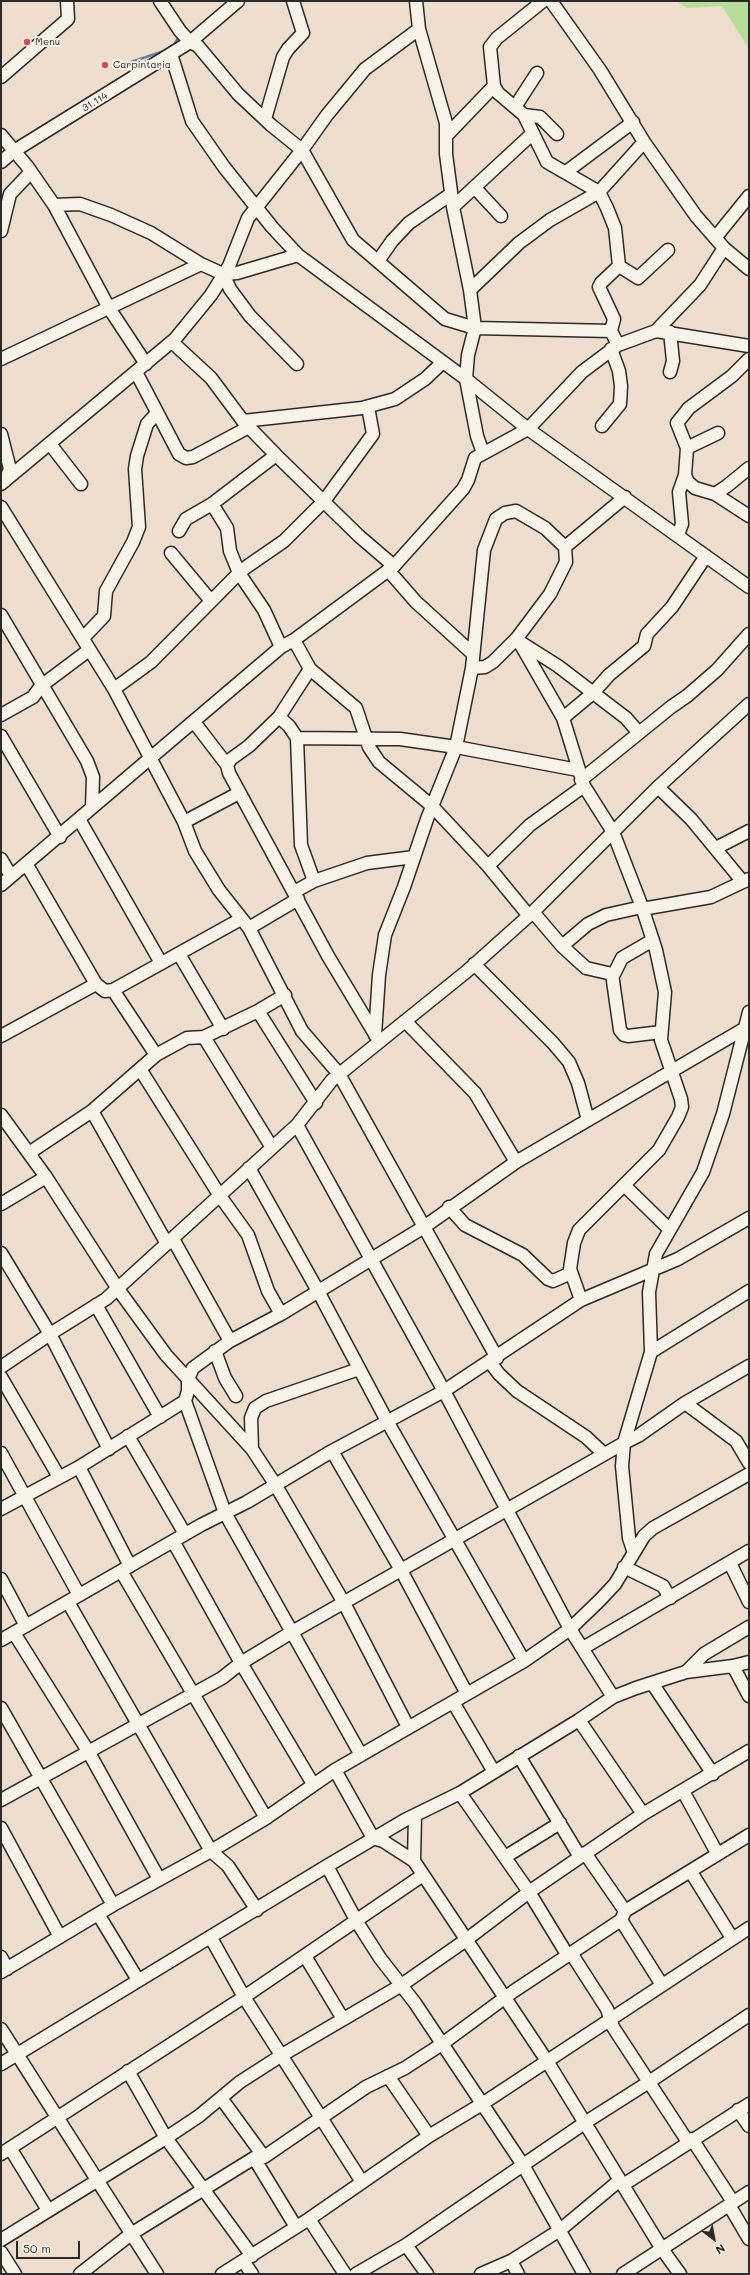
<!DOCTYPE html>
<html>
<head>
<meta charset="utf-8">
<style>
	body { margin:0 }
	#map { position:relative; width:750px; height:2275px; overflow:hidden; background:#efddcd; font-family:Mali,sans-serif }
	canvas { display:block }
	.frame { position:absolute; inset:0; border:2px solid #2b2b2b; pointer-events:none }
	.north { position:absolute; left:694px; top:2219px; width:40px; height:40px; -webkit-text-stroke:3px #f7f3e8; paint-order:stroke; rotate:148deg; font-size:11px; font-weight:700; line-height:16px; text-align:center; color:#2b2b2b }
	.north::after { content:''; display:block; margin:auto; width:14px; height:18px; background:#2b2b2b; clip-path:polygon(50% 0,100% 100%,50% 72%,0 100%) }
	.scale { position:absolute; left:16px; top:2241px; width:64px; height:18px; box-sizing:border-box; border:2px solid #2b2b2b; border-top:0; padding-left:5px; font-size:12px; line-height:14px; white-space:nowrap; color:#2b2b2b; -webkit-text-stroke:3px #f7f3e8; paint-order:stroke }
</style>
</head>
<body>
<div id="map">
<canvas width="750" height="2275"></canvas>
<div class="frame"></div>
<div class="north">N</div>
<div class="scale">50 m</div>
</div>
<script>
const context = document.querySelector('canvas').getContext('2d');
context.lineJoin = 'round';
function fillPath(path, color) { context.fillStyle = color; context.fill(path, 'evenodd'); }
const toPath = rows => new Path2D(rows.map(r => 'M' + r).join(''));
function strokePath(path, color, width, dash) { context.strokeStyle = color; context.lineWidth = width; context.lineCap = dash ? 'butt' : 'round'; context.setLineDash(dash || []); context.stroke(path); }
function write(font, color, halo, rows, align = 'center') {
  context.font = font + ' Mali,sans-serif'; context.lineWidth = 4; context.setLineDash([]); context.textBaseline = 'middle'; context.strokeStyle = halo; context.fillStyle = color; for (const [text, x, y, turn = 0] of rows) {
    context.save(); context.translate(x, y); context.rotate((+turn || 0) * Math.PI / 180); context.textAlign = isNaN(turn) ? turn : align; if (halo) context.strokeText(text, 0, 0); context.fillText(text, 0, 0); context.restore();
  }
}
const green = toPath([
	[676,1,749,1,749,49,722,6,687,8]
]);
const stream = toPath([
	[172,48,180,35],
	[116,67,164,51]
]);
const minor = toPath([
	[416,1,419,29,446,123,446,154,453,207,470,290,475,328,468,355,466,379,528,429,749,587],
	[543,1,497,38,490,47,494,86,498,93,524,115,547,162,599,192,607,208,615,228,619,266,601,283,599,287,614,319,611,331],
	[551,1,600,70,644,142,696,216,724,248,749,269],
	[419,29,365,69,327,115,302,150,353,240,445,319,475,328,611,331,618,345,656,331,749,346],
	[171,54,192,121,224,167,272,227,298,255],
	[1,77,68,19,67,1],
	[515,107,537,73],
	[524,115,540,117,557,134],
	[265,119,283,57,288,49,303,33,293,1],
	[1,135,27,166,54,205,109,308,146,364],
	[447,135,494,86],
	[1,162,14,151,190,42,238,1],
	[566,172,633,122],
	[475,188,501,216],
	[54,205,80,204,111,215,151,233,201,264,223,274,237,273,298,255,466,379,477,436,483,453],
	[453,207,533,133],
	[1,231,10,194,31,172],
	[715,238,749,196],
	[378,261,392,241,409,223,451,194],
	[619,266,638,278,668,250],
	[223,274,230,289,250,316,297,364],
	[470,290,519,243,550,220,599,192,644,142],
	[656,331,700,285,724,248],
	[670,332,673,361,670,372],
	[172,342,211,378,243,421,276,455,359,536,394,566],
	[1,359,201,264],
	[136,372,179,454,186,458,193,457,249,427],
	[243,421,362,408,395,399,425,379,443,362],
	[602,426,620,404,621,386,619,371,611,349],
	[1,434,10,469,5,481],
	[50,444,81,484],
	[687,448,718,433],
	[685,475,688,482,695,488,715,494,727,486,749,468],
	[1,484,175,339,211,295,229,266,248,218,302,150,271,125,238,94,198,46,190,42,180,31,160,1],
	[715,494,749,516],
	[212,504,227,528,230,551,239,573,264,610,281,647],
	[1,507,114,689,184,822,195,851,219,890,249,928,302,1031,339,1074,497,1358],
	[179,531,186,519,212,504,276,455],
	[678,535,682,524,679,492,685,475,687,448,677,423,689,408,732,376,749,359],
	[565,547,625,497],
	[171,553,211,601],
	[388,570,416,602,472,653],
	[1,615,87,761,93,777,92,807],
	[83,638,104,616,106,591,133,542,139,527,135,469,137,456,147,424,157,413],
	[517,638,563,718,584,786,613,832,642,907,656,950,665,992,661,1040,681,1099,682,1107,678,1117,659,1150,579,1230,574,1243,570,1269,581,1300],
	[294,640,310,669,356,708,369,747,379,762,432,806,488,866,529,916],
	[520,642,558,666,626,718,639,733],
	[310,669,279,717,249,746,231,759,227,765,229,773,328,956,376,1036],
	[114,689,151,662,242,570,284,541,324,501,373,434,368,407],
	[1,715,33,697,41,686,89,650],
	[279,717,289,726,297,738,301,845,314,881],
	[563,718,593,693,609,675,644,646,647,634,672,607,706,556],
	[194,722,227,765],
	[1,736,60,837],
	[297,738,400,739,456,747,578,770],
	[581,780,671,707,687,696,717,670,749,634],
	[658,787,691,819,743,882],
	[79,819,161,963],
	[184,822,239,793],
	[716,848,749,831],
	[1,859,11,876],
	[27,865,96,984,105,991,113,990,241,919],
	[488,866,530,825,584,786],
	[1,885,281,647,294,640,394,566,463,489,468,480,475,458,528,429,582,372,618,345],
	[294,892,314,881,367,863,414,857],
	[533,912,562,946,586,968,612,974,620,1030,624,1035,628,1036,661,1032],
	[249,928,298,899],
	[562,946,588,924,606,915,642,907,648,908,711,897,749,879],
	[179,954,223,1029],
	[474,964,553,1043,569,1062,578,1083,588,1120],
	[613,976,622,958,653,940],
	[113,990,156,1055],
	[258,1011,285,995],
	[405,1021,475,1093,516,1162],
	[375,1035,379,975,385,935,404,887,427,819,456,747,472,668,484,550,496,519,505,513,516,511,545,528,565,547,566,562,550,594,517,638,493,662,485,667,472,668],
	[1,1036,96,984],
	[204,1037,271,1146],
	[140,1069,220,1196,248,1235,268,1291,281,1314],
	[92,1111,167,1244],
	[1,1115,46,1177,118,1289,166,1355,252,1449,275,1484,344,1603,408,1727],
	[297,1125,444,1391,570,1629,613,1697],
	[29,1153,92,1111,156,1055,187,1038,204,1037,258,1011,316,1103],
	[249,1168,318,1291,387,1421,524,1661],
	[625,1186,669,1229],
	[1,1204,46,1177],
	[449,1207,465,1225,523,1255,548,1279,553,1281,571,1273],
	[173,1239,230,1341],
	[1,1253,50,1334,109,1449],
	[96,1305,160,1417],
	[215,1351,225,1378,236,1396],
	[651,1352,749,1291],
	[490,1362,499,1374,517,1391,586,1437,604,1454],
	[1,1367,50,1334,106,1299,297,1125,332,1080,466,972,533,912,658,787,749,704],
	[1,1377,59,1477],
	[185,1401,225,1513,361,1755],
	[685,1403,736,1441,749,1463],
	[128,1436,185,1534],
	[252,1449,251,1418,255,1408,266,1401,359,1369],
	[332,1451,401,1570,467,1694],
	[1,1453,79,1595],
	[79,1467,130,1566],
	[1,1509,79,1467,185,1401,188,1391,188,1379,193,1368,230,1341,281,1314,424,1227,516,1162,749,1026],
	[173,1541,241,1663,313,1784],
	[633,1550,629,1538,622,1466,624,1443,651,1352,649,1292,656,1254,703,1172,723,1114,749,1012],
	[730,1563,749,1602],
	[624,1567,663,1586,670,1598],
	[121,1571,266,1818],
	[1,1579,26,1626],
	[68,1602,211,1851,228,1866,257,1910],
	[14,1633,88,1751,159,1879],
	[1,1640,201,1525,247,1502,332,1451,444,1391,581,1300,678,1259,749,1218],
	[583,1648,749,1551],
	[733,1666,749,1696],
	[686,1672,704,1654,749,1627],
	[652,1683,713,1774],
	[453,1702,494,1772],
	[1,1708,113,1905],
	[579,1720,643,1814],
	[519,1756,580,1857],
	[335,1770,373,1838,383,1841,414,1861,547,2061,662,2249,680,2274],
	[683,1791,717,1853],
	[460,1793,529,1892,568,1956],
	[1,1800,222,1678,241,1663,292,1632,624,1443,638,1436,685,1403,749,1366],
	[1,1828,60,1937],
	[585,1853,625,1911],
	[505,1857,560,1823],
	[414,1861,415,1816],
	[327,1866,357,1922,380,1958,415,2003,523,2165,584,2274],
	[691,1872,732,1938],
	[98,1914,138,1980],
	[621,1920,662,1985],
	[211,1938,244,1997,362,2182],
	[571,1953,607,2009,613,2027,688,2142],
	[305,1956,343,2019],
	[1,1957,7,1969],
	[1,1972,113,1905,211,1851,266,1818,335,1770,524,1661,570,1629,600,1600,615,1584,644,1536,653,1528,749,1474],
	[1,2029,157,2274],
	[1,2064,327,1866,405,1820,460,1793,579,1720,613,1697,636,1688,686,1672,733,1666,749,1662],
	[128,2071,166,2138,252,2256],
	[388,2076,429,2136],
	[221,2098,264,2157],
	[738,2110,749,2126],
	[692,2139,733,2202],
	[10,2148,48,2210],
	[1,2154,244,1997,423,1875],
	[254,2158,296,2227],
	[623,2185,749,2104],
	[729,2205,749,2239],
	[309,2219,345,2274],
	[1,2240,166,2138,199,2116,240,2082,282,2055,400,1986,466,1940,529,1892,643,1814,749,1751],
	[406,2245,427,2274],
	[1,2252,15,2274],
	[511,2261,518,2274],
	[244,2262,252,2274],
	[80,2274,131,2234,254,2158,264,2157,366,2087,405,2068,442,2044,514,1991,621,1920,625,1911,749,1835],
	[222,2274,309,2219,429,2136,482,2104,749,1928],
	[356,2274,406,2245,586,2122,649,2082,749,2015],
	[481,2274,511,2261,560,2230,620,2180],
	[623,2274,749,2192]
]);
const markers = [
	[27,42,4,"#d1495b"],
	[105,65,4,"#d1495b"]
];
const poiNames = [
	["Menu",35,42],
	["Carpintaria",113,65]
];
const streetNames = [
	["31.114",95,102,-31]
];
fillPath(green, '#b6de9a');
strokePath(stream, '#65839c', 2.5);
strokePath(minor, '#2b2b2b', 15);
strokePath(minor, '#f7f3e8', 12);
for (const [x, y, r, color] of markers) { const dot = new Path2D(); dot.arc(x, y, r, 0, 2 * Math.PI); context.fillStyle = color; context.fill(dot); strokePath(dot, '#f7f3e8', 1.5); }
write('10px', '#2b2b2b', '#f7f3e8', poiNames, 'left');
write('10px', '#2b2b2b', '#f7f3e8', streetNames);
</script>
</body>
</html>
